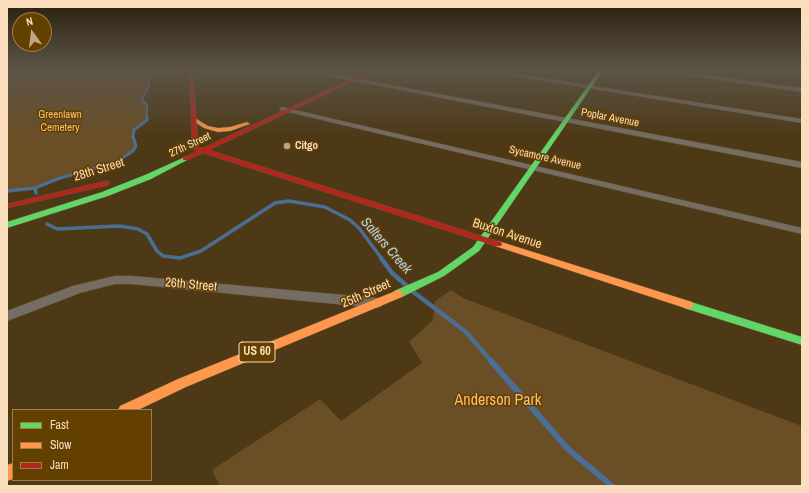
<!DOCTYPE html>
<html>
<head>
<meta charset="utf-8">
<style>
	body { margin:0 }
	#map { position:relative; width:809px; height:493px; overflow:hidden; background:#4d3916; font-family:"Archivo Narrow",sans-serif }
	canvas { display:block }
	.frame { position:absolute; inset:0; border:8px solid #f9ddbc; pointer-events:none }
	.legend { position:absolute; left:12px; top:409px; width:140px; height:72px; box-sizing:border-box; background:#633f00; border:1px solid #9f7e4b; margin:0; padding:5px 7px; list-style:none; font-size:12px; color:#f9ddbc }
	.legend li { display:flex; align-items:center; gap:8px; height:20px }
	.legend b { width:20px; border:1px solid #9f7e4b }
	.north { position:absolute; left:12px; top:12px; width:40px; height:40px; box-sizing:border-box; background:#633f00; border:1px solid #9f7e4b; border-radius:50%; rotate:346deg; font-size:11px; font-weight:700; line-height:16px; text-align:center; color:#f9ddbc }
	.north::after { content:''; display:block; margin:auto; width:14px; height:18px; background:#bda482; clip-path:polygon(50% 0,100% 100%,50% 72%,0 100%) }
</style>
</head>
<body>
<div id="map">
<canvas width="809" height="493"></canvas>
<div class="frame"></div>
<ul class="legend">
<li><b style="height:5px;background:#63d668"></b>Fast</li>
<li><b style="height:5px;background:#ff974d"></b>Slow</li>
<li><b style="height:5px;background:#b3261e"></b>Jam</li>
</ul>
<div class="north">N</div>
</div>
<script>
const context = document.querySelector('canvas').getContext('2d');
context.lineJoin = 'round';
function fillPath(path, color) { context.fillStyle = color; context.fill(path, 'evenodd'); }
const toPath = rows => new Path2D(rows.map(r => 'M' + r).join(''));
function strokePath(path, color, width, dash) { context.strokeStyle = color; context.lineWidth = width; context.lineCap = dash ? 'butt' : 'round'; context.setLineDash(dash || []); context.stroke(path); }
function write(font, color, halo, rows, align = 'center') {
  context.font = font + ' "Archivo Narrow",sans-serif'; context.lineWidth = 3; context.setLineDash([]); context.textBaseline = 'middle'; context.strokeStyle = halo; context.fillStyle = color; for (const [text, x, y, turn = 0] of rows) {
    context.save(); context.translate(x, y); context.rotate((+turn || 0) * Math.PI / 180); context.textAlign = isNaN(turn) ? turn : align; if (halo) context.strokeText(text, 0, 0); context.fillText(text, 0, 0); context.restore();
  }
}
const green = toPath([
	[7,69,150,69,151,75,148,89,143,99,147,105,147,120,133,132,135,149,116,162,66,175,35,188,7,191],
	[451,290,463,298,802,426,802,486,220,486,212,470,320,399,341,421,422,363,409,342,433,320,435,301]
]);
const streamFar4 = toPath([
	[147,118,147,105,142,99,148,89,151,75,150,69]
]);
const streamFar3 = toPath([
	[57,179,116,162,133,151,136,146,133,136,134,130,147,120,147,117]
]);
const streamFar2 = toPath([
	[7,191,35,188],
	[36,193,35,188,60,178],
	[47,224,57,229,119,226,138,229,147,234,157,251,163,256,180,258,201,251,275,203,289,201,325,207,350,220,359,228,382,259]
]);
const streamFar1 = toPath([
	[381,258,392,273,407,286],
	[412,291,466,332,492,362]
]);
const stream = toPath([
	[491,361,568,449,612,486]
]);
const street = toPath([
	[293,69,305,69,802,162,802,168,293,69],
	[472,69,485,69,802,119,802,123,472,69],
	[644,69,659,69,802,88,802,92,644,69],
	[282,107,802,228,802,234,280,110,279,109,282,107],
	[115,276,132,276,377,298,382,300,383,303,382,306,377,308,132,284,115,284,80,293,7,321,7,311,73,286,115,276]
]);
const fast = toPath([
	[600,69,604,69,479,251,444,276,402,297,394,297,393,294,394,291,438,272,473,247,600,69],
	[185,157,188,159,187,160,151,179,108,196,7,228,7,222,102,192,145,175,185,157],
	[688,301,802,337,802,345,684,308,683,305,684,302,688,301]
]);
const slow = toPath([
	[195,118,208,126,218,128,230,127,247,122,250,124,230,131,218,132,204,128,193,121,192,120,195,118],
	[498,241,692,302,693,305,692,308,688,309,495,246,494,244,498,241],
	[398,290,402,291,403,294,402,297,186,387,138,410,118,410,120,406,178,379,398,290],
	[13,463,13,479,7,481,7,465,13,463]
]);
const jam = toPath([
	[187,69,191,69,194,82,198,147,203,148,373,69,379,69,209,150,501,242,502,244,501,246,495,246,203,153,187,160,183,160,183,158,197,151,192,148,190,82,187,69],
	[106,181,109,181,109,185,7,208,7,204,106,181]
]);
const markers = [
	[287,146,4,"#bda482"]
];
const farParknames = [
	["Greenlawn",60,115],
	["Cemetery",60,128]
];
const farStreetnames = [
	["Poplar Avenue",610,118,11],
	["27th Street",190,145,-25],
	["Sycamore Avenue",545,158,13]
];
const farPoinames = [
	["Citgo",295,146]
];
const shields = [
	[257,352,36]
];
const shieldNames = [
	["US 60",257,352]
];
const streetNames = [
	["28th Street",99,170,-17],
	["Buxton Avenue",507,234,18],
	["26th Street",191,285,5],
	["25th Street",366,294,-24]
];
const waterNames = [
	["Salters Creek",386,246,49]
];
const nearParknames = [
	["Anderson Park",498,401]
];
fillPath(green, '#6a4e26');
strokePath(streamFar4, '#4c6e94', 2);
strokePath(streamFar3, '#4c6e94', 3);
strokePath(streamFar2, '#4c6e94', 3.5);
strokePath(streamFar1, '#4c6e94', 4.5);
strokePath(stream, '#4c6e94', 6);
strokePath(street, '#685539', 1);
strokePath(fast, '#685539', 1);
strokePath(slow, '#685539', 1);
strokePath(jam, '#685539', 1);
fillPath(street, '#756d62');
fillPath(fast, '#63d668');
fillPath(slow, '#ff974d');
fillPath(jam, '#b3261e');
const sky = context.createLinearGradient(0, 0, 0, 138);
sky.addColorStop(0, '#2a1f0c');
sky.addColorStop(0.5, '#5c5447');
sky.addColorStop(1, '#5c544700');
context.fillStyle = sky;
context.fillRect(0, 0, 809, 138);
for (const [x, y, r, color] of markers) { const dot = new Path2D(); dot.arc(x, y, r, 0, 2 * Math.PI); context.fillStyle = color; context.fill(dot); strokePath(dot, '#633f00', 1.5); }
write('11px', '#f8be73', '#633f00', farParknames);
write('11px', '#f9ddbc', '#633f00', farStreetnames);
write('bold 11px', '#f9ddbc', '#633f00', farPoinames, 'left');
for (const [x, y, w] of shields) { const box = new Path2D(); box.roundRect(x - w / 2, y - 10, w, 20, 3); context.fillStyle = '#633f00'; context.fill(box); strokePath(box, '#f9ddbc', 1); }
write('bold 12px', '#f9ddbc', null, shieldNames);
write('13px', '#f9ddbc', '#633f00', streetNames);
write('italic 14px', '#afd2fb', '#633f00', waterNames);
write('16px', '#f8be73', '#633f00', nearParknames);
</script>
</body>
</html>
